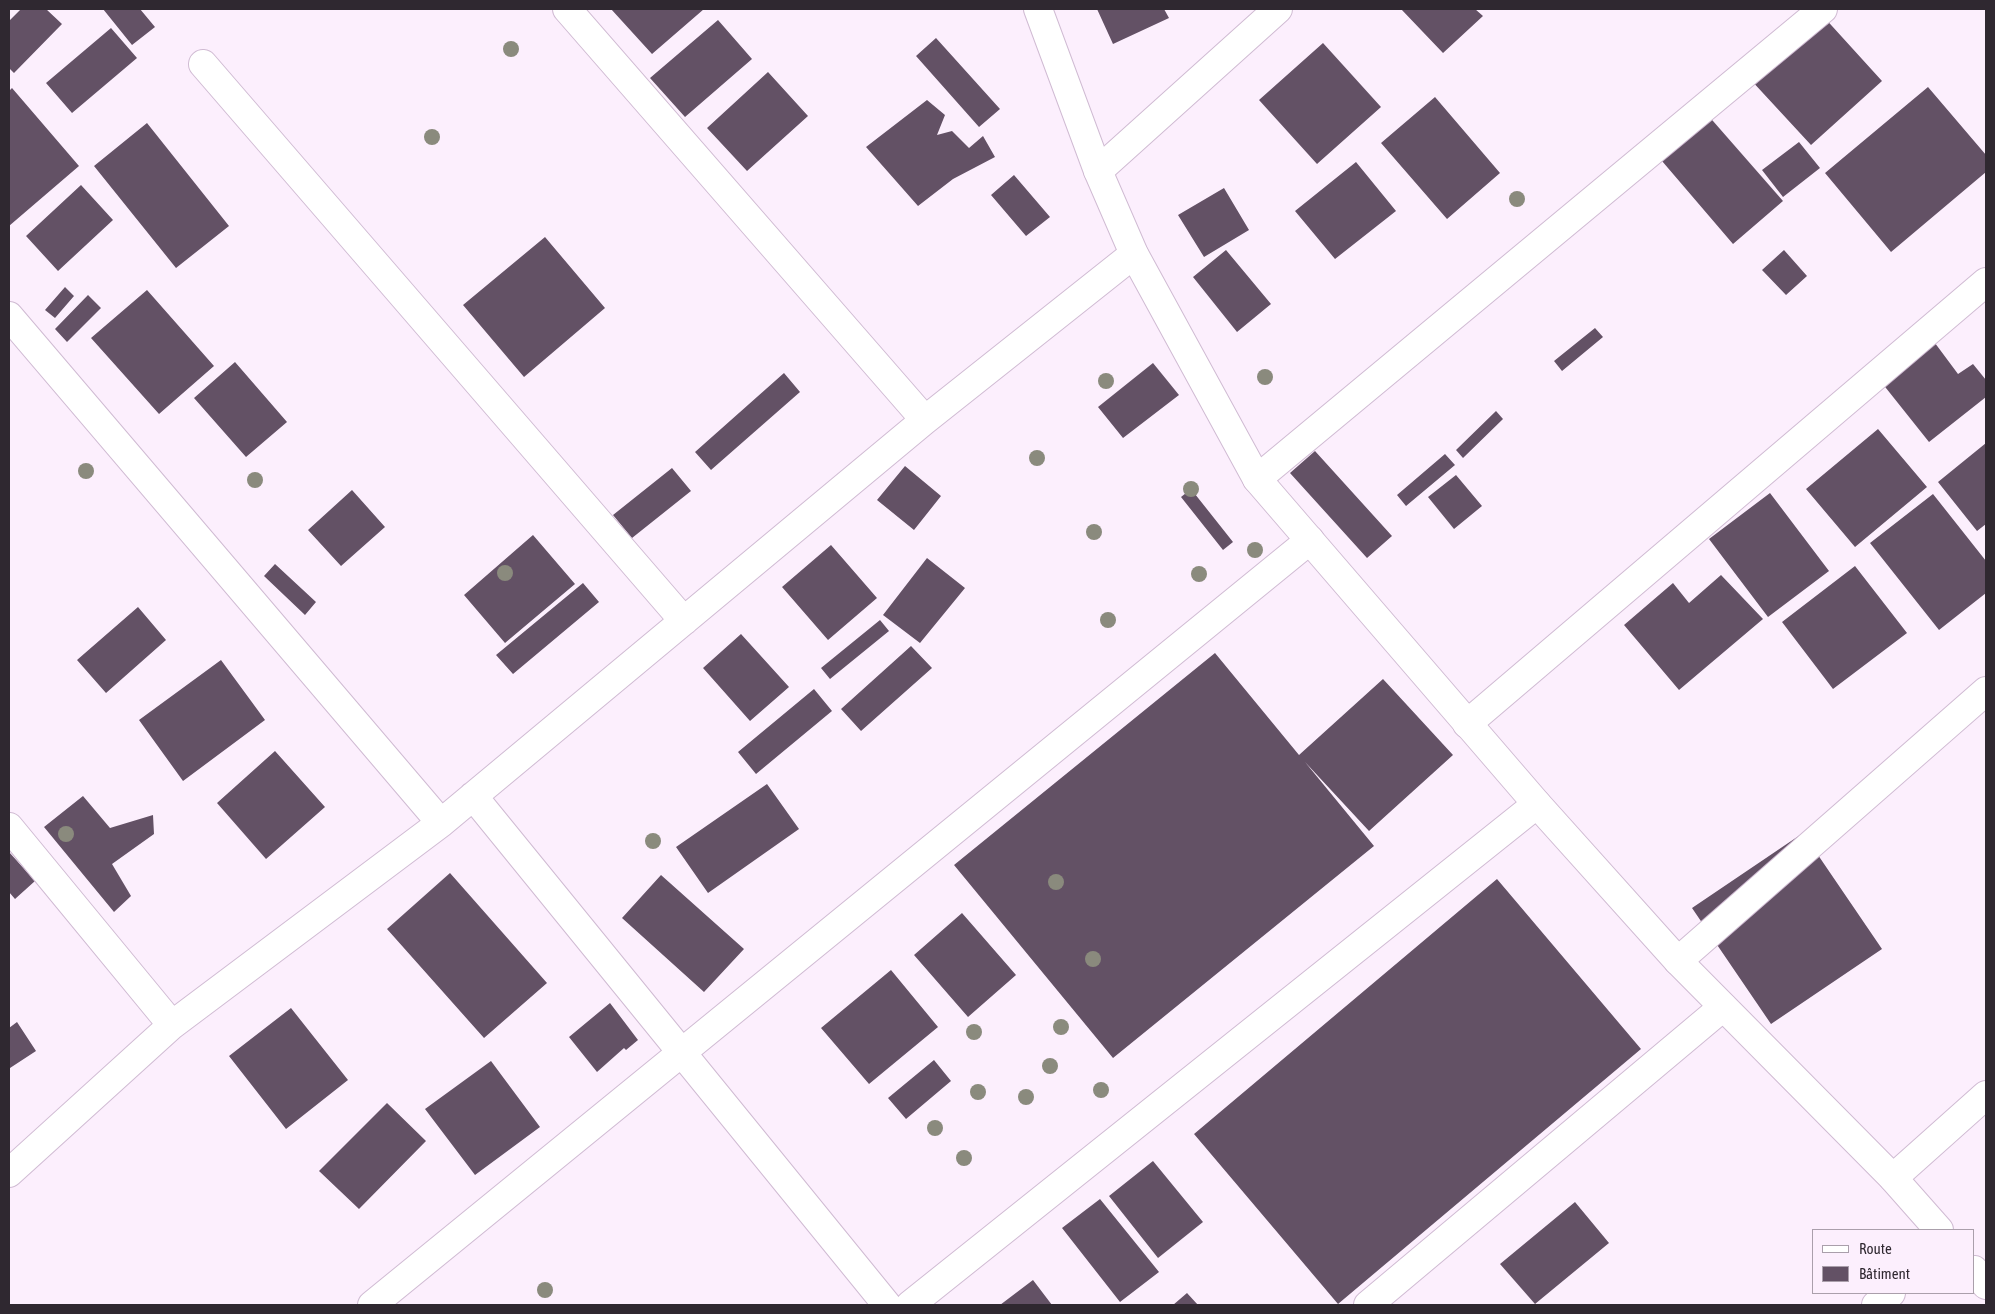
<!DOCTYPE html>
<html>
<head>
<meta charset="utf-8">
<style>
	body { margin:0 }
	#map { position:relative; width:1995px; height:1314px; overflow:hidden; background:#fceffd; font-family:"Asap Condensed",sans-serif }
	canvas { display:block }
	.frame { position:absolute; inset:0; border:10px solid #2f2830; pointer-events:none }
	.legend { position:absolute; left:1812px; top:1229px; width:162px; height:65px; box-sizing:border-box; background:#fceffd; border:1px solid #aa9fab; margin:0; padding:6px 9px; list-style:none; font-size:15px; color:#2f2830 }
	.legend li { display:flex; align-items:center; gap:10px; height:25px }
	.legend b { width:25px; border:1px solid #aa9fab }
</style>
</head>
<body>
<div id="map">
<canvas width="1995" height="1314"></canvas>
<div class="frame"></div>
<ul class="legend">
<li><b style="height:6px;background:#fff"></b>Route</li>
<li><b style="height:14px;background:#635165"></b>Bâtiment</li>
</ul>
</div>
<script>
const context = document.querySelector('canvas').getContext('2d');
context.lineJoin = 'round';
function fillPath(path, color) { context.fillStyle = color; context.fill(path, 'evenodd'); }
const toPath = rows => new Path2D(rows.map(r => 'M' + r).join(''));
function strokePath(path, color, width, dash) { context.strokeStyle = color; context.lineWidth = width; context.lineCap = dash ? 'butt' : 'round'; context.setLineDash(dash || []); context.stroke(path); }
const building = toPath([
	[21,9,46,9,62,24,14,73,9,68,9,21],
	[103,9,140,9,155,27,132,45],
	[611,9,704,9,652,54],
	[1097,9,1164,9,1169,18,1113,44],
	[1401,9,1475,9,1483,16,1443,53],
	[1822,15,1882,81,1811,145,1750,79],
	[718,20,752,59,685,117,650,78],
	[111,28,137,58,72,113,46,83],
	[936,38,1000,109,979,127,916,56],
	[1323,43,1381,107,1317,164,1259,100],
	[768,72,808,116,747,171,707,128],
	[1928,87,1986,155,1986,172,1891,252,1825,173],
	[12,88,79,166,9,226,9,91],
	[1435,97,1500,173,1447,219,1381,143],
	[927,100,945,115,937,135,952,131,969,148,983,136,995,157,953,179,918,206,866,147],
	[1699,105,1783,201,1733,244,1650,147],
	[147,123,229,226,176,268,94,166],
	[1799,142,1820,168,1783,197,1762,170],
	[1356,162,1396,211,1335,259,1295,211],
	[1014,175,1050,217,1026,236,991,195],
	[81,185,113,220,58,271,26,236],
	[1224,188,1249,230,1204,257,1178,215],
	[545,237,605,308,524,377,463,305],
	[1226,250,1271,304,1237,332,1193,277],
	[1784,250,1807,276,1786,295,1762,270],
	[65,287,74,296,55,318,45,310],
	[147,290,214,366,159,414,91,338],
	[88,295,101,308,67,342,55,329],
	[1595,328,1603,337,1562,371,1554,361],
	[1929,335,1958,374,1973,364,1986,380,1986,397,1929,442,1878,378],
	[235,362,287,422,246,457,194,398],
	[1153,363,1179,395,1123,438,1098,407],
	[784,373,800,392,711,470,695,452],
	[1496,411,1503,419,1463,458,1456,450],
	[1878,429,1927,487,1855,547,1806,489],
	[1986,443,1986,524,1977,531,1938,482],
	[1315,451,1392,536,1367,558,1290,473],
	[1445,454,1455,465,1406,506,1397,495],
	[905,466,941,496,914,530,877,500],
	[672,468,691,491,632,538,613,515],
	[1456,475,1482,506,1454,529,1428,497],
	[1191,489,1233,542,1223,550,1181,497],
	[352,490,385,527,341,566,308,530],
	[1770,493,1829,571,1768,617,1709,539],
	[1933,494,1986,561,1986,593,1939,630,1870,543],
	[533,535,575,584,505,643,464,595],
	[831,545,877,598,828,640,782,587],
	[927,558,965,588,920,643,883,615],
	[275,564,316,602,305,615,264,576],
	[1855,566,1907,633,1833,689,1782,622],
	[1721,575,1763,619,1679,690,1624,625,1673,583,1689,603],
	[583,583,599,602,513,674,496,655],
	[138,607,166,640,106,693,77,660],
	[880,620,889,631,830,679,821,668],
	[741,634,789,687,750,721,703,668],
	[911,646,932,668,861,731,841,709],
	[1215,653,1299,755,1383,679,1453,755,1369,831,1305,762,1374,846,1113,1058,954,865],
	[221,660,265,720,183,781,139,720],
	[814,689,832,711,756,774,738,752],
	[275,751,325,807,266,859,217,803],
	[767,784,799,829,708,893,676,847],
	[83,796,110,828,153,815,154,834,112,864,131,896,114,912,44,827],
	[1803,833,1882,949,1771,1024,1692,908],
	[9,852,35,881,15,899,9,892],
	[450,873,547,983,484,1038,387,929],
	[661,875,744,949,704,992,622,918],
	[1497,879,1641,1049,1338,1304,1194,1134],
	[962,913,1016,975,968,1017,914,955],
	[891,970,938,1027,869,1084,821,1028],
	[610,1003,638,1040,626,1050,624,1048,597,1072,569,1037],
	[291,1008,348,1080,286,1129,229,1056],
	[17,1022,36,1051,10,1068,9,1028],
	[934,1060,951,1081,906,1119,888,1098],
	[491,1061,540,1127,475,1175,425,1109],
	[387,1103,426,1141,359,1209,319,1171],
	[1153,1161,1203,1222,1158,1258,1109,1196],
	[1100,1199,1159,1272,1120,1302,1062,1228],
	[1575,1202,1609,1243,1535,1304,1500,1264],
	[1033,1280,1052,1305,1000,1305],
	[1187,1293,1198,1305,1173,1305]
]);
const street = toPath([
	[567,9,925,420],
	[203,64,684,621],
	[1098,171,1278,9],
	[9,316,441,823],
	[1257,479,1823,9],
	[1467,724,1986,282],
	[473,796,887,1305],
	[9,827,172,1025],
	[1678,961,1986,691],
	[9,1173,172,1025,441,823,925,420,1134,254],
	[1893,1178,1986,1095],
	[372,1305,1310,540],
	[910,1305,1537,804],
	[1368,1305,1723,1007],
	[1876,1305,1891,1293]
]);
const secondary = toPath([
	[1038,9,1098,171,1134,254,1257,479,1537,804,1678,961,1893,1178,1939,1230],
	[1974,1270,1986,1285]
]);
const trees = [
	[511,49],
	[432,137],
	[1517,199],
	[1265,377],
	[1106,381],
	[1037,458],
	[86,471],
	[255,480],
	[1191,489],
	[1094,532],
	[1255,550],
	[505,573],
	[1199,574],
	[1108,620],
	[66,834],
	[653,841],
	[1056,882],
	[1093,959],
	[1061,1027],
	[974,1032],
	[1050,1066],
	[1101,1090],
	[978,1092],
	[1026,1097],
	[935,1128],
	[964,1158],
	[545,1290]
];
fillPath(building, '#635165');
strokePath(street, '#d0bbd3', 30);
strokePath(secondary, '#d0bbd3', 30);
strokePath(street, '#fff', 28);
strokePath(secondary, '#fff', 28);
context.fillStyle = '#8a8a7d';
for (const [x, y] of trees) { context.beginPath(); context.arc(x, y, 8, 0, 2 * Math.PI); context.fill(); }
</script>
</body>
</html>
